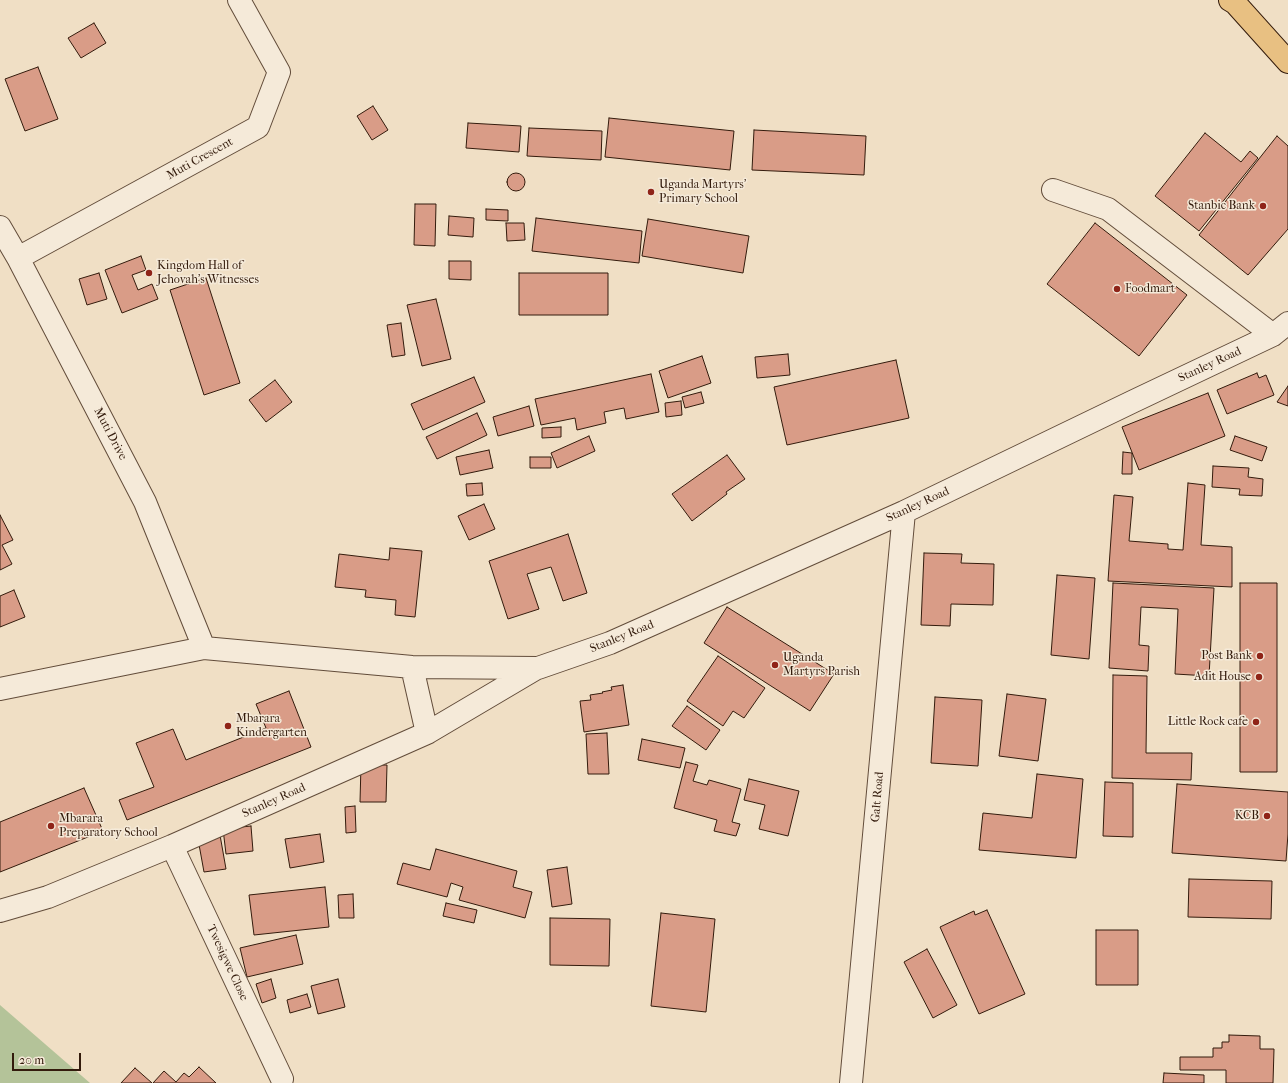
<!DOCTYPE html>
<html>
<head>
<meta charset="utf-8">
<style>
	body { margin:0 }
	#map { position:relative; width:1288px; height:1083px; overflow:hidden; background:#f0dfc5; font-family:"IM FELL French Canon",serif }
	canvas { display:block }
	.scale { position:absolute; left:12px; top:1053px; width:69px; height:18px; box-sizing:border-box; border:2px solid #331b0c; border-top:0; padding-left:5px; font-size:12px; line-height:14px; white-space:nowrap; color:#331b0c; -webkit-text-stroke:3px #f5ead9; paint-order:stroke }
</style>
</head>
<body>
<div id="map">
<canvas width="1288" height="1083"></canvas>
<div class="scale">20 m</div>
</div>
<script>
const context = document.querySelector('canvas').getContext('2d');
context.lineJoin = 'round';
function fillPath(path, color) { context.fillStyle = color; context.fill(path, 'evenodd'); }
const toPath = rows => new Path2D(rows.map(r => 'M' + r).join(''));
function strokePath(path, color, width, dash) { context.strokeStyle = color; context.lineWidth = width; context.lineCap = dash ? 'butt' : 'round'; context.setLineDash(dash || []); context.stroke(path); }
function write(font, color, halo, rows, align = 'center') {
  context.font = font + ' "IM FELL French Canon",serif'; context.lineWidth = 3; context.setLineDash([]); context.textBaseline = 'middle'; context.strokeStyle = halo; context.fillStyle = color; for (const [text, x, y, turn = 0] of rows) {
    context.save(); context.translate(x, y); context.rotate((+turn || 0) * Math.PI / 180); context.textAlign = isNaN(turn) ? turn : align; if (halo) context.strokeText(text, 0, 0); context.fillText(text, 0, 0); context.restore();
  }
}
const green = toPath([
	[0,1005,90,1083,0,1083]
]);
const building = toPath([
	[94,23,106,43,81,58,68,38,94,23],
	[38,67,58,119,25,131,5,79,38,67],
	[373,106,388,130,372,140,357,116,373,106],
	[609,118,734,131,730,170,605,157,609,118],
	[468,123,521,126,519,152,466,148,468,123],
	[529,128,602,131,601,160,527,156,529,128],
	[754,130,866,136,864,175,752,170,754,130],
	[1205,133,1241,162,1250,151,1258,158,1199,231,1155,196,1205,133],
	[1277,136,1288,146,1288,229,1248,275,1199,235,1277,136],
	'507 182a9 9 0 1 1 18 0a9 9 0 1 1-18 0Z',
	[415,204,436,204,435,246,414,245,415,204],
	[486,209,508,210,508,221,486,220,486,209],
	[449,216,474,218,473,237,448,235,449,216],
	[536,218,642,231,639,263,532,251,536,218],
	[648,219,749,236,743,273,642,256,648,219],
	[506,223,524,223,525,240,507,241,506,223],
	[1095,223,1187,295,1139,356,1047,284,1095,223],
	[141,256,146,270,132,275,138,290,152,284,158,299,122,313,105,270,141,256],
	[449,261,471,261,471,280,449,279,449,261],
	[99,273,107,299,87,305,79,279,99,273],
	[519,273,608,273,608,315,519,315,519,273],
	[206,278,240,383,204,395,170,290,206,278],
	[436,299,451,359,422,366,407,305,436,299],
	[401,323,405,355,392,357,387,325,401,323],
	[788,354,790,375,757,378,755,357,788,354],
	[702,356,711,383,668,398,659,371,702,356],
	[896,360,909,418,787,445,774,387,896,360],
	[1257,373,1259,378,1266,375,1274,395,1227,414,1217,390,1257,373],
	[651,374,659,412,626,419,624,408,604,412,606,423,577,430,575,418,541,425,535,399,651,374],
	[474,377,485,402,423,430,411,404,474,377],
	[275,380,292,402,266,422,249,400,275,380],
	[1288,386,1288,406,1277,402,1288,386],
	[701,392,704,403,685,408,682,397,701,392],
	[1208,393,1225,436,1139,470,1122,427,1208,393],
	[681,401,682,415,666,417,665,403,681,401],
	[529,406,534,426,498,436,493,417,529,406],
	[477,413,487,435,437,459,426,437,477,413],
	[561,427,561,437,542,438,542,428,561,427],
	[589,436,595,451,557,468,551,453,589,436],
	[1235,436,1267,447,1262,461,1230,450,1235,436],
	[489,450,493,468,460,475,456,457,489,450],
	[1123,452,1132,453,1132,474,1122,474,1123,452],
	[727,455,745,479,726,492,727,494,692,521,672,494,727,455],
	[530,457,551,457,551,468,530,468,530,457],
	[1213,466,1249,468,1248,477,1263,479,1262,496,1239,495,1240,489,1212,487,1213,466],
	[482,483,483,495,467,496,466,484,482,483],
	[1188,483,1205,485,1201,545,1232,547,1232,587,1108,581,1114,495,1133,497,1129,541,1168,544,1168,549,1183,550,1188,483],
	[484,504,495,529,469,540,458,516,484,504],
	[0,515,13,540,2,545,12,564,0,570,0,515],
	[568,534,587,593,563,601,551,567,527,574,539,609,508,619,489,561,568,534],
	[390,548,422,551,415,617,395,615,396,600,365,597,366,590,335,587,339,554,389,560,390,548],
	[924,553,962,554,961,563,994,564,993,605,951,604,950,626,921,625,924,553],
	[1057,575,1095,578,1089,659,1051,655,1057,575],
	[1113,583,1214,588,1209,676,1175,674,1178,609,1141,607,1139,645,1149,646,1148,671,1109,668,1113,583],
	[1240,583,1277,583,1277,772,1240,772,1240,583],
	[14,590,25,617,0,627,0,596,14,590],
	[727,607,834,674,810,711,704,643,727,607],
	[718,656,765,688,744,718,733,711,723,726,687,701,718,656],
	[1113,675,1147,676,1146,753,1192,753,1191,780,1112,778,1113,675],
	[623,685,629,725,584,732,580,701,591,700,590,695,603,693,602,692,612,690,611,687,623,685],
	[289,691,311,747,127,820,119,800,154,787,136,743,173,729,186,760,266,728,256,704,289,691],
	[1007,694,1046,699,1038,761,999,756,1007,694],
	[935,697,982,700,978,766,931,763,935,697],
	[687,706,720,730,706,750,672,726,687,706],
	[607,733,609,774,588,774,586,734,607,733],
	[642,739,685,748,680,768,638,760,642,739],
	[686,762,698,765,693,781,707,785,709,780,741,789,732,822,740,824,736,836,714,831,717,820,674,808,686,762],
	[361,765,387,765,386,802,360,802,361,765],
	[1037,774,1083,779,1076,858,979,850,983,813,1032,818,1037,774],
	[749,779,799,791,788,836,759,829,765,805,744,800,749,779],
	[1105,782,1133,783,1133,837,1103,836,1105,782],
	[1177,784,1288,792,1288,834,1286,861,1172,853,1177,784],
	[84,788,103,831,0,872,0,822,84,788],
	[355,806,356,832,346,833,345,807,355,806],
	[251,826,253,851,226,854,223,829,251,826],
	[320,834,324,862,290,868,285,839,320,834],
	[220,835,226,869,204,872,198,839,220,835],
	[436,849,517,871,513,887,532,892,525,918,459,900,463,887,451,883,447,897,397,884,403,863,430,870,436,849],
	[567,867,572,904,552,907,547,870,567,867],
	[1189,879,1272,881,1271,919,1188,917,1189,879],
	[325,887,329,927,254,935,249,895,325,887],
	[353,894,354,918,339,918,338,895,353,894],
	[446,903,477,910,474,923,443,916,446,903],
	[987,910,1025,994,979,1014,940,927,974,911,975,915,987,910],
	[661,913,715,919,706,1012,651,1006,661,913],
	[550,918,610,919,609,966,550,965,550,918],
	[1096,930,1138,930,1138,985,1096,985,1096,930],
	[296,935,303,964,247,977,240,948,296,935],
	[927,949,957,1005,933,1018,904,962,927,949],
	[271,979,276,998,262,1003,256,984,271,979],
	[338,979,345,1007,318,1014,311,986,338,979],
	[307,994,311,1007,290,1013,287,1000,307,994],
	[1229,1035,1260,1036,1260,1049,1274,1049,1273,1083,1226,1083,1226,1070,1180,1070,1180,1057,1213,1057,1213,1048,1222,1048,1222,1042,1229,1042,1229,1035],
	[199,1067,216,1083,153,1083,164,1071,176,1082,184,1073,189,1077,199,1067],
	[135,1068,152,1083,121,1083,135,1068],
	[1164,1073,1204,1075,1204,1083,1163,1083,1164,1073]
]);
const minor = toPath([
	[1053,190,1108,209,1273,335],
	[0,227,18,258,145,502,204,648],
	[18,258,258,127,279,72,239,0],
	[412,667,427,733],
	[0,689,204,648,412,667,538,668,610,643,904,512,1134,401,1273,335,1288,323],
	[172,846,282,1079],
	[0,911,48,897,172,846,427,733,537,668],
	[851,1083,904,512]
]);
const major = toPath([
	[1230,0,1235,3,1288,62]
]);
const markers = [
	[651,192,4,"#8f2418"],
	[1263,206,4,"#8f2418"],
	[149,273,4,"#8f2418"],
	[1117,289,4,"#8f2418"],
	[1260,656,4,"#8f2418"],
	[775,665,4,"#8f2418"],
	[1259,677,4,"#8f2418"],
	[1256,722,4,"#8f2418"],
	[228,726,4,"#8f2418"],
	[1267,816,4,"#8f2418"],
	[51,826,4,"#8f2418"]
];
const streetNames = [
	["Muti Crescent",200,159,-29],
	["Stanley Road",1210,365,-25],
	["Muti Drive",110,434,62],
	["Stanley Road",918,505,-25],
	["Stanley Road",622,637,-22],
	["Galt Road",878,797,-85],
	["Stanley Road",274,801,-24],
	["Twesigwe Close",227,963,65]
];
const poiNames = [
	["Uganda Martyrs'",659,185],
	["Primary School",659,199],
	["Stanbic Bank",1255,206,"right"],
	["Kingdom Hall of",157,266],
	["Jehovah's Witnesses",157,280],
	["Foodmart",1125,289],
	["Post Bank",1252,656,"right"],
	["Uganda",783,658],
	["Martyrs Parish",783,672],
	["Adit House",1251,677,"right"],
	["Mbarara",236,719],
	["Kindergarten",236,733],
	["Little Rock cafe",1248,722,"right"],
	["KCB",1259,816,"right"],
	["Mbarara",59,819],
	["Preparatory School",59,833]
];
fillPath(green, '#b4c399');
fillPath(building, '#d99c87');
strokePath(building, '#331b0c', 1);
strokePath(minor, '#624c3a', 24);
strokePath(major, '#331b0c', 24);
strokePath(minor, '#f5ead9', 22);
strokePath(major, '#e8c082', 22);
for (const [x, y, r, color] of markers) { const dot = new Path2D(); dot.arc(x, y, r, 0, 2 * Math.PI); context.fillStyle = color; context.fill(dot); strokePath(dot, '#f5ead9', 1.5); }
write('12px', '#331b0c', '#f5ead9', streetNames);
write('12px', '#331b0c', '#f5ead9', poiNames, 'left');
</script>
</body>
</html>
